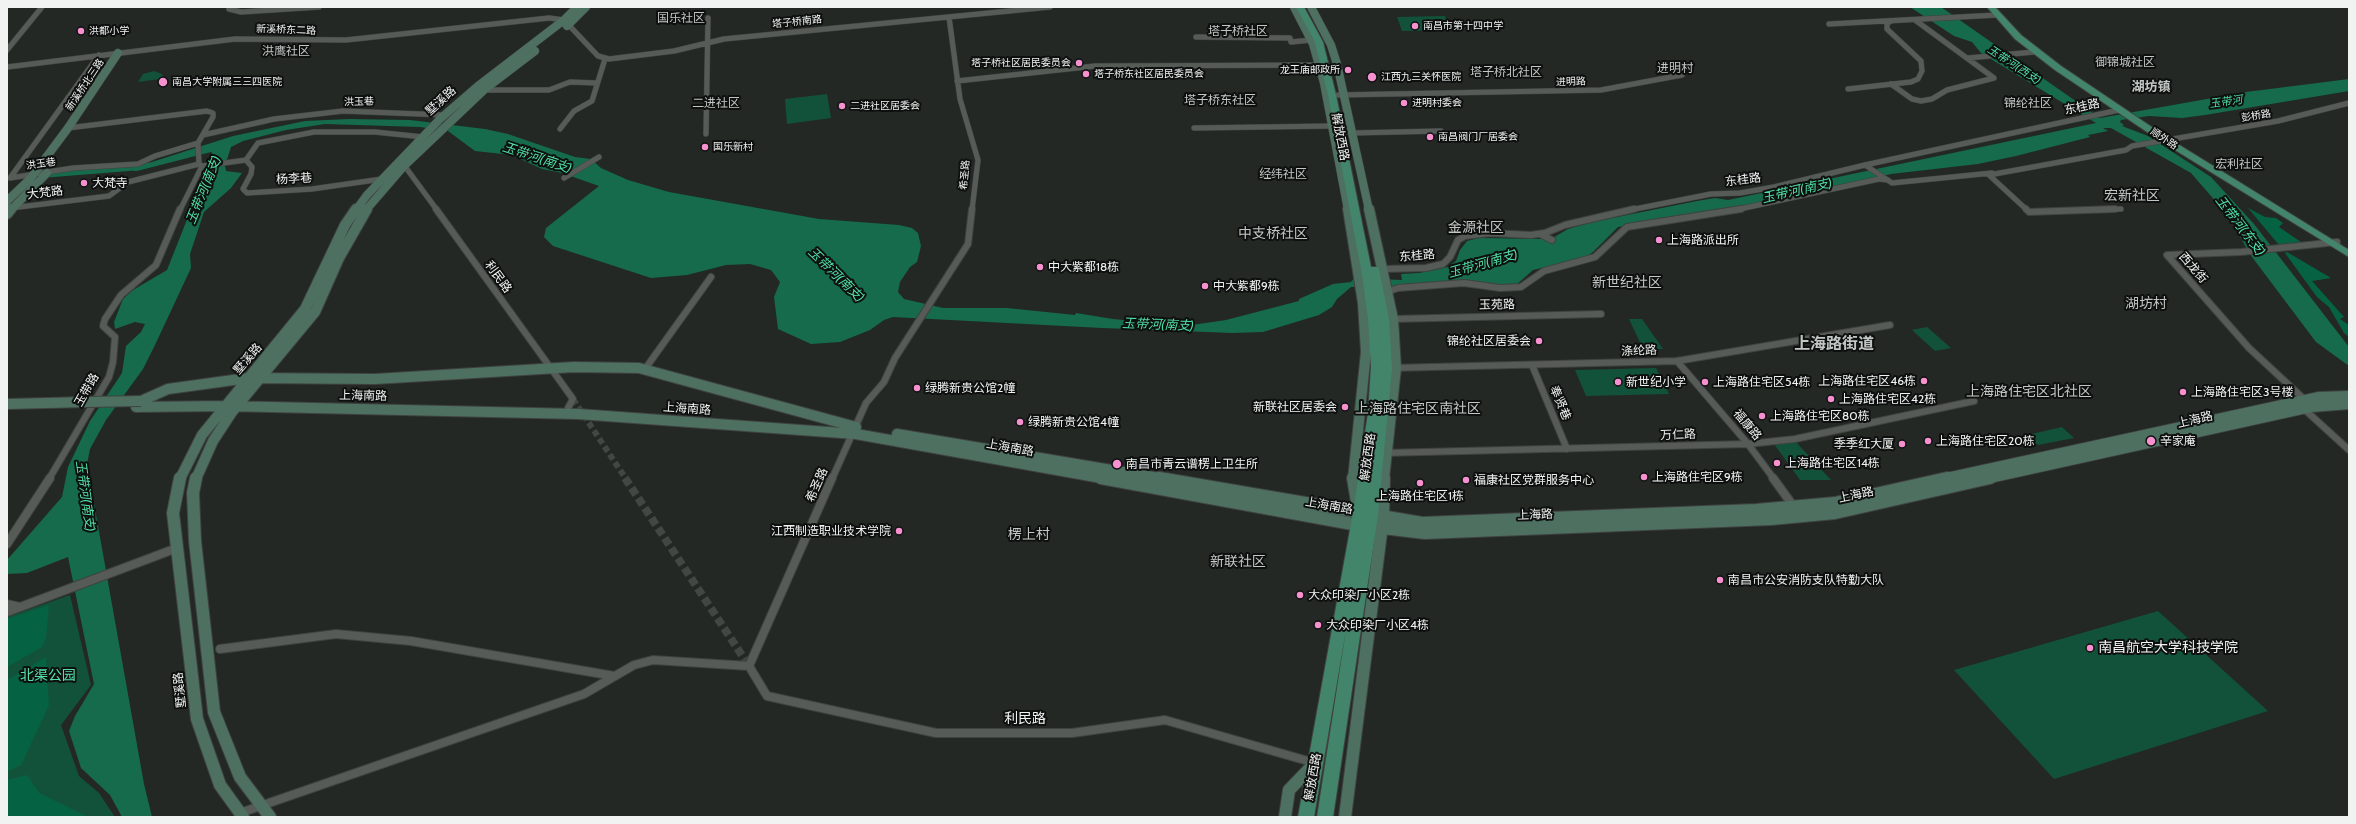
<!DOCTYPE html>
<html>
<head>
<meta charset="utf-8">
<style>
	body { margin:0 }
	#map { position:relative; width:2356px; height:824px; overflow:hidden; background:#232825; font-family:Cabin,sans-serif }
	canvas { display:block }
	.frame { position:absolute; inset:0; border:8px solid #f0f3f2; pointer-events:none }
</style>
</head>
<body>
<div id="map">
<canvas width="2356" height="824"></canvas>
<div class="frame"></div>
</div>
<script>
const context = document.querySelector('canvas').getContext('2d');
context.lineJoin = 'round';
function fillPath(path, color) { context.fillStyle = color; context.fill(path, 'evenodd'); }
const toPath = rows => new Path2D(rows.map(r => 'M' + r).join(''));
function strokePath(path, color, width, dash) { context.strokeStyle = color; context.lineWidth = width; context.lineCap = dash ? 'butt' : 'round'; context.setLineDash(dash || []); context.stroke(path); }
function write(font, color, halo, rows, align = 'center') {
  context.font = font + ' Cabin,"Noto Sans SC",sans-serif'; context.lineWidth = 4; context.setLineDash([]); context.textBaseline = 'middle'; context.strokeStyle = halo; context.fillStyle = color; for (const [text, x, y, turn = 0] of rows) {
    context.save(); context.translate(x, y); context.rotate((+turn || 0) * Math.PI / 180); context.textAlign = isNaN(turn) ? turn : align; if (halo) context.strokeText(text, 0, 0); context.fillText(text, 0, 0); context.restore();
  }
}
const green = toPath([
	[1445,16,1451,30,1402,31,1397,17],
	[154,71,162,74,163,77,160,79,138,82,143,74],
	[827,94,831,118,787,124,785,99],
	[1629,319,1642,319,1663,349,1643,349],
	[1927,327,1951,348,1935,351,1912,330],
	[1656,368,1669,394,1586,396,1575,370],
	[2062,427,2074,438,2038,445,2027,435],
	[1796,442,1831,480,1800,480,1774,444],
	[70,595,91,685,61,725,79,776,99,793,115,817,7,817,7,617],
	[2158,611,2268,711,2054,779,1954,670]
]);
const forest = toPath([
	[2248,208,2265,217,2276,218,2283,223,2279,227,2301,242,2279,245],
	[2287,252,2331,278,2312,281,2344,317,2340,319,2349,325,2349,337,2344,333,2329,307,2317,297,2285,253],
	[49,605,46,638,42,647,7,667,7,619],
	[46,657,49,705,21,765,7,772,7,680],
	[27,775,39,793,88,817,7,817,7,780]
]);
const water = toPath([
	[1910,7,1941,7,2100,118,2246,92,2349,79,2349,91,2205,115,2182,118,2149,116,2121,120,2120,122,2124,125,2122,126,2148,136,2211,177,2254,224,2349,347,2349,366,2316,342,2249,253,2231,219,2191,173,2111,128,2103,128,2108,131,2088,135,2090,137,2016,156,1978,164,1891,174,1771,203,1618,227,1593,252,1583,259,1533,270,1515,286,1498,286,1464,280,1400,286,1351,287,1337,299,1332,307,1319,315,1263,332,1232,333,1102,328,893,317,884,320,870,330,840,342,811,344,778,329,774,297,780,282,771,270,750,264,726,265,687,275,651,278,553,246,544,237,546,228,599,186,562,173,542,169,512,155,475,151,448,131,420,127,325,124,286,130,243,141,231,147,225,166,226,171,242,173,231,188,204,212,190,254,191,268,155,345,143,369,106,420,90,449,87,464,144,784,152,817,122,817,110,795,81,768,69,731,75,716,94,684,68,557,27,573,7,574,7,560,62,497,68,467,90,421,122,373,126,346,141,332,145,324,135,322,115,329,114,322,123,299,133,290,167,270,213,154,211,152,137,171,116,170,120,168,152,162,233,136,305,121,349,119,410,120,485,129,508,134,575,157,591,159,601,168,628,180,669,192,819,219,899,225,912,228,918,233,921,246,917,262,910,267,900,282,898,292,904,299,943,308,1007,308,1075,315,1076,313,1113,319,1185,326,1226,320,1299,301,1299,299,1333,284,1351,282,1354,278,1402,280,1401,274,1419,273,1448,267,1456,261,1460,250,1467,241,1479,238,1551,239,1568,229,1592,222,1697,201,1715,198,1728,200,2096,123,1981,53,1972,42,1954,36]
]);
const canal = toPath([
	[41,175,129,168]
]);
const streetTunnelFar1 = toPath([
	[573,399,626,479]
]);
const streetTunnel = toPath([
	[625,478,749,666]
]);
const streetFar2 = toPath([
	[230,7,229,9,241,12,319,7],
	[949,17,960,99,978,160,972,210],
	[1829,24,1997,15],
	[1196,37,1290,38,1291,42,1312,40],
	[7,50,42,7],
	[99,55,10,178,73,168,138,164,155,156,198,143],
	[1968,58,2034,52],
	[7,67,235,39,346,40,549,18,564,20,598,56,609,59,674,51,724,39,1050,7],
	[957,81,1095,66,1320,65],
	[1891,84,1912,99,1921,101,1932,99,1947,90,1994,78,1915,20],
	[1848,89,1911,82,1918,79,1922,71,1921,61,1887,29,1887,23,1892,21],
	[482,90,549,90,570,82,597,83],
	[1338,95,1601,90,1682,75],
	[68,128,207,111,213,113,213,117,198,143,199,164,202,166,246,160,258,143,314,132,375,132,423,137],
	[1194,128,1332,126],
	[560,129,574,111,592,101,605,59],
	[1352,133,1441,131],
	[706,134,708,18],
	[203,135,274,119,343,111,445,115],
	[246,160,252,167,251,174,243,189,247,193,312,189,382,179],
	[401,161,437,210],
	[1865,165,1892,183,1992,173],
	[564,178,599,157],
	[11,208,109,196,128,182,199,164],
	[180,210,202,166],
	[1630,210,1711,194,1740,193,1774,187,1865,165,2119,110],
	[1735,210,1879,179,1888,180],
	[2027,210,1989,175,2126,150,2132,146,2278,121,2349,103],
	[2098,210,2121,209]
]);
const streetFar1 = toPath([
	[436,209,573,399,568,408],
	[2026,209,2029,212,2115,209],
	[1540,234,1552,240],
	[1382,269,1426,268,1443,264,1450,257,1458,240,1465,236,1490,233,1531,235,1545,233,1565,225,1634,209],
	[1387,292,1398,288,1464,283,1500,288,1521,287,1544,271,1595,257,1627,227,1741,209],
	[1393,319,1601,314],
	[1677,361,1748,444,1774,479],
	[1532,365,1567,449],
	[1391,368,1677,361,1890,325],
	[645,369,711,277],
	[2305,400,2249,348,2167,255,2241,252,2337,242],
	[2304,409,2349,450],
	[1383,453,1748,444,1795,439,1974,401],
	[49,479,109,377,113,362,115,337,103,326,105,319,121,295,156,265,180,209],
	[832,479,866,403,884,382,895,358,968,244,972,209]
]);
const street = toPath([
	[1773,478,1794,507],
	[7,544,50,478],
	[7,604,20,607],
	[7,612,177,548],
	[220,649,336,634,411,641,614,676],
	[749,666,832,478],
	[749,666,767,696,936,733,1072,733,1165,720,1315,763],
	[240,813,584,694,634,665,653,660,749,666]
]);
const secondaryFar2 = toPath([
	[1294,7,1313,44,1324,83,1348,210],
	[1311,7,1331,45,1337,64,1369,210],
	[567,26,586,7],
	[7,201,30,179,68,128,118,53],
	[11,210,47,173],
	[356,210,367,195,440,119,478,86,564,20,577,7],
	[366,210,404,166,485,89,535,51]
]);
const secondaryFar1 = toPath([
	[1348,209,1363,303,1366,352,1353,479],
	[1369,209,1393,319,1396,368,1384,479],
	[7,214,11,209],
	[141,401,168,389,248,378,375,379,574,367,639,368,856,427],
	[7,404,86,402],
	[136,407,225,406,578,414,856,434,1107,479],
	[897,434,1165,479],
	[180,479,202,435,305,309,345,225,356,209],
	[196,479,213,441,232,412,315,312,339,258,367,209],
	[1942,479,2319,397,2349,396],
	[1985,479,2311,407,2349,404]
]);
const secondary = toPath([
	[180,478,173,513,197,719,220,785,243,817],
	[196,478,193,493,195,541,214,712,240,777,270,817],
	[1101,478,1358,525,1425,533,1771,519,1835,513,1990,478],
	[1159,478,1422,523,1756,510,1835,503,1947,478],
	[1353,478,1358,508],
	[1285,817,1289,790,1315,763],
	[1345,817,1383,517,1384,478]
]);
const primary = toPath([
	[1296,7,1304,7,1323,42,1336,95,1371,267,1378,267,1379,269,1389,319,1392,368,1378,515,1333,817,1317,817,1346,630,1314,817,1298,817,1353,513,1368,413,1371,367,1368,319,1362,274,1328,95,1315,42,1296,7],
	[1987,7,1995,7,2021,35,2061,66,2168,138,2349,250,2349,257,2162,142,2055,70,2015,39,1987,7]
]);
const secondaryBridge = toPath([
	[86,402,141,401]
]);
const markers = [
	[1415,26,4,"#f690cf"],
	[81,31,4,"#f690cf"],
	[1079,63,4,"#f690cf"],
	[1348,70,4,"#f690cf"],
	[1086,74,4,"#f690cf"],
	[1372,77,5,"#f690cf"],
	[163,82,5,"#f690cf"],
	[1404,103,4,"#f690cf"],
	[842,106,4,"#f690cf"],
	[1430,137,4,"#f690cf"],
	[705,147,4,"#f690cf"],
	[84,183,4,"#f690cf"],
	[1659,240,4,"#f690cf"],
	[1040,267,4,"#f690cf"],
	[1205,286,4,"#f690cf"],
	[1539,341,4,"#f690cf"],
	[1924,381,4,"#f690cf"],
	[1618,382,4,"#f690cf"],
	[1705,382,4,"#f690cf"],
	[917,388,4,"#f690cf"],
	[2183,392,4,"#f690cf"],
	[1831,399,4,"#f690cf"],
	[1345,407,4,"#f690cf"],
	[1762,416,4,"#f690cf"],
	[1020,422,4,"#f690cf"],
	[1928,441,4,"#f690cf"],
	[2151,441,5,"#f690cf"],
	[1902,444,4,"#f690cf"],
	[1777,463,4,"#f690cf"],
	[1117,464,5,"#f690cf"],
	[1644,477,4,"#f690cf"],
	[1466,480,4,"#f690cf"],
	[1420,483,4,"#f690cf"],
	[899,531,4,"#f690cf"],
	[1720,580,4,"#f690cf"],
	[1300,595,4,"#f690cf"],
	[1318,625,4,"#f690cf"],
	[2090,648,4,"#f690cf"]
];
const farStreetnames = [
	["塔子桥南路",797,22,-6],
	["新溪桥东二路",286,30,2],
	["进明路",1571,82,-2],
	["新溪桥北三路",85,85,-56],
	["洪玉巷",359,102,-1],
	["彭桥路",2256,116,-9],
	["顺外路",2164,139,33],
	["洪玉巷",41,164,-8],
	["希圣路",965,175,-85]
];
const farPoinames = [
	["南昌市第十四中学",1423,26],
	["洪都小学",89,31],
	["塔子桥社区居民委员会",1071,63,"right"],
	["龙王庙邮政所",1340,70,"right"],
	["塔子桥东社区居民委员会",1094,74],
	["江西九三关怀医院",1381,77],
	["南昌大学附属三三四医院",172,82],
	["进明村委会",1412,103],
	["二进社区居委会",850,106],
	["南昌阀门厂居委会",1438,137],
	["国乐新村",713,147]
];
const farWaternames = [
	["玉带河(西支)",2014,65,33],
	["玉带河",2226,102,-8]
];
const farQuarternames = [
	["国乐社区",681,18],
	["塔子桥社区",1238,31],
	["洪鹰社区",286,51],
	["御锦城社区",2125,62],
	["进明村",1675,68],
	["塔子桥北社区",1506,72],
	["塔子桥东社区",1220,100],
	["二进社区",716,103],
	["锦纶社区",2028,103],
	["宏利社区",2239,164],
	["经纬社区",1283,174]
];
const streetNames = [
	["墅溪路",441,101,-42],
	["东桂路",2082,107,-12],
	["解放西路",1340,137,79],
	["杨李巷",294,179,-3],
	["东桂路",1743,180,-7],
	["大梵路",45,193,-7],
	["东桂路",1417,256,-5],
	["西龙街",2193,268,49],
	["利民路",498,277,54],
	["玉苑路",1497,305,-1],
	["涤纶路",1639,351,-2],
	["墅溪路",248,359,-49],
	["玉带路",87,390,-60],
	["上海南路",363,396,1],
	["奉贤巷",1560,403,67],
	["上海南路",687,409,4],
	["上海路",2195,420,-13],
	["福康路",1747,425,50],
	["万仁路",1678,435,-2],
	["上海南路",1010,448,10],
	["解放西路",1368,457,-82],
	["希圣路",817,485,-66],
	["上海路",1856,495,-12],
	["上海南路",1329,506,10],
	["上海路",1535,515,-2],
	["墅溪路",180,690,-96],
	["解放西路",1313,777,-80]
];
const poiNames = [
	["大梵寺",92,183],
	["上海路派出所",1667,240],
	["中大紫都18栋",1048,267],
	["中大紫都9栋",1213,286],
	["锦纶社区居委会",1531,341,"right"],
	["上海路住宅区46栋",1916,381,"right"],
	["新世纪小学",1626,382],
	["上海路住宅区54栋",1713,382],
	["绿腾新贵公馆2幢",925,388],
	["上海路住宅区3号楼",2191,392],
	["上海路住宅区42栋",1839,399],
	["新联社区居委会",1337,407,"right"],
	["上海路住宅区80栋",1770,416],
	["绿腾新贵公馆4幢",1028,422],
	["上海路住宅区20栋",1936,441],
	["辛家庵",2160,441],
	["季季红大厦",1894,444,"right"],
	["上海路住宅区14栋",1785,463],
	["南昌市青云谱楞上卫生所",1126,464],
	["上海路住宅区9栋",1652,477],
	["福康社区党群服务中心",1474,480],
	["上海路住宅区1栋",1420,496,"center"],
	["江西制造职业技术学院",891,531,"right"],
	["南昌市公安消防支队特勤大队",1728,580],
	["大众印染厂小区2栋",1308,595],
	["大众印染厂小区4栋",1326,625]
];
const farDistrictnames = [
	["湖坊镇",2151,87]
];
const waterNames = [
	["玉带河(南支)",537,158,18],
	["玉带河(南支)",204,190,-68],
	["玉带河(南支)",1797,191,-13],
	["玉带河(东支)",2240,226,52],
	["玉带河(南支)",1483,264,-16],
	["玉带河(南支)",836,275,44],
	["玉带河(南支)",1158,325,2],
	["玉带河(南支)",85,496,82]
];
const quarterNames = [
	["宏新社区",2132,196],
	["金源社区",1476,228],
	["中支桥社区",1273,234],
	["新世纪社区",1627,283],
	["湖坊村",2146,304],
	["上海路住宅区北社区",2029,392],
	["上海路住宅区南社区",1418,409],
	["楞上村",1029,535],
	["新联社区",1238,562]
];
const nearPoinames = [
	["南昌航空大学科技学院",2098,648]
];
const nearParknames = [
	["北渠公园",48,676]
];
const nearStreetnames = [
	["利民路",1025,719]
];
const districtNames = [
	["上海路街道",1834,344]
];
fillPath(green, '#12523a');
fillPath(forest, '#056344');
fillPath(water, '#156b4c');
strokePath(canal, '#156b4c', 6);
strokePath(streetTunnelFar1, '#424644', 6, [6, 3.5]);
strokePath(streetTunnel, '#424644', 8, [8, 4]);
strokePath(streetFar2, '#3f4240', 6);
strokePath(streetFar1, '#3f4240', 8);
strokePath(street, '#3f4240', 10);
strokePath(secondaryFar2, '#3f4240', 9);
strokePath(secondaryFar1, '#3f4240', 12);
strokePath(secondary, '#3f4240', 14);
strokePath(primary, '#3f4240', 2);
strokePath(streetFar2, '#565b58', 5);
strokePath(streetFar1, '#565b58', 6);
strokePath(street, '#565b58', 8);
strokePath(secondaryFar2, '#4d7061', 8);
strokePath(secondaryFar1, '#4d7061', 10);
strokePath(secondary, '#4d7061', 12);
fillPath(primary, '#43856a');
strokePath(secondaryBridge, '#3f4240', 12, []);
strokePath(secondaryBridge, '#4d7061', 10);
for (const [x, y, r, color] of markers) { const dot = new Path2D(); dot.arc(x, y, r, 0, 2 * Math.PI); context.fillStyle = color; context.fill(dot); strokePath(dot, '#0e100f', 1.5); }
write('10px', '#f0f3f2', '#0e100f', farStreetnames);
write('10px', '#f0f3f2', '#0e100f', farPoinames, 'left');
write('italic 11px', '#50dfa6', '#0e100f', farWaternames);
write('12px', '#c1c7c4', '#0e100f', farQuarternames);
write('12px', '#f0f3f2', '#0e100f', streetNames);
write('12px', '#f0f3f2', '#0e100f', poiNames, 'left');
write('bold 13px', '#c1c7c4', '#0e100f', farDistrictnames);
write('italic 13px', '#50dfa6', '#0e100f', waterNames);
write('14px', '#c1c7c4', '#0e100f', quarterNames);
write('14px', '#f0f3f2', '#0e100f', nearPoinames, 'left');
write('14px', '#53e1a8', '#0e100f', nearParknames);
write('14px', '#f0f3f2', '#0e100f', nearStreetnames);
write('bold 16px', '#c1c7c4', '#0e100f', districtNames);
</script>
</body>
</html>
